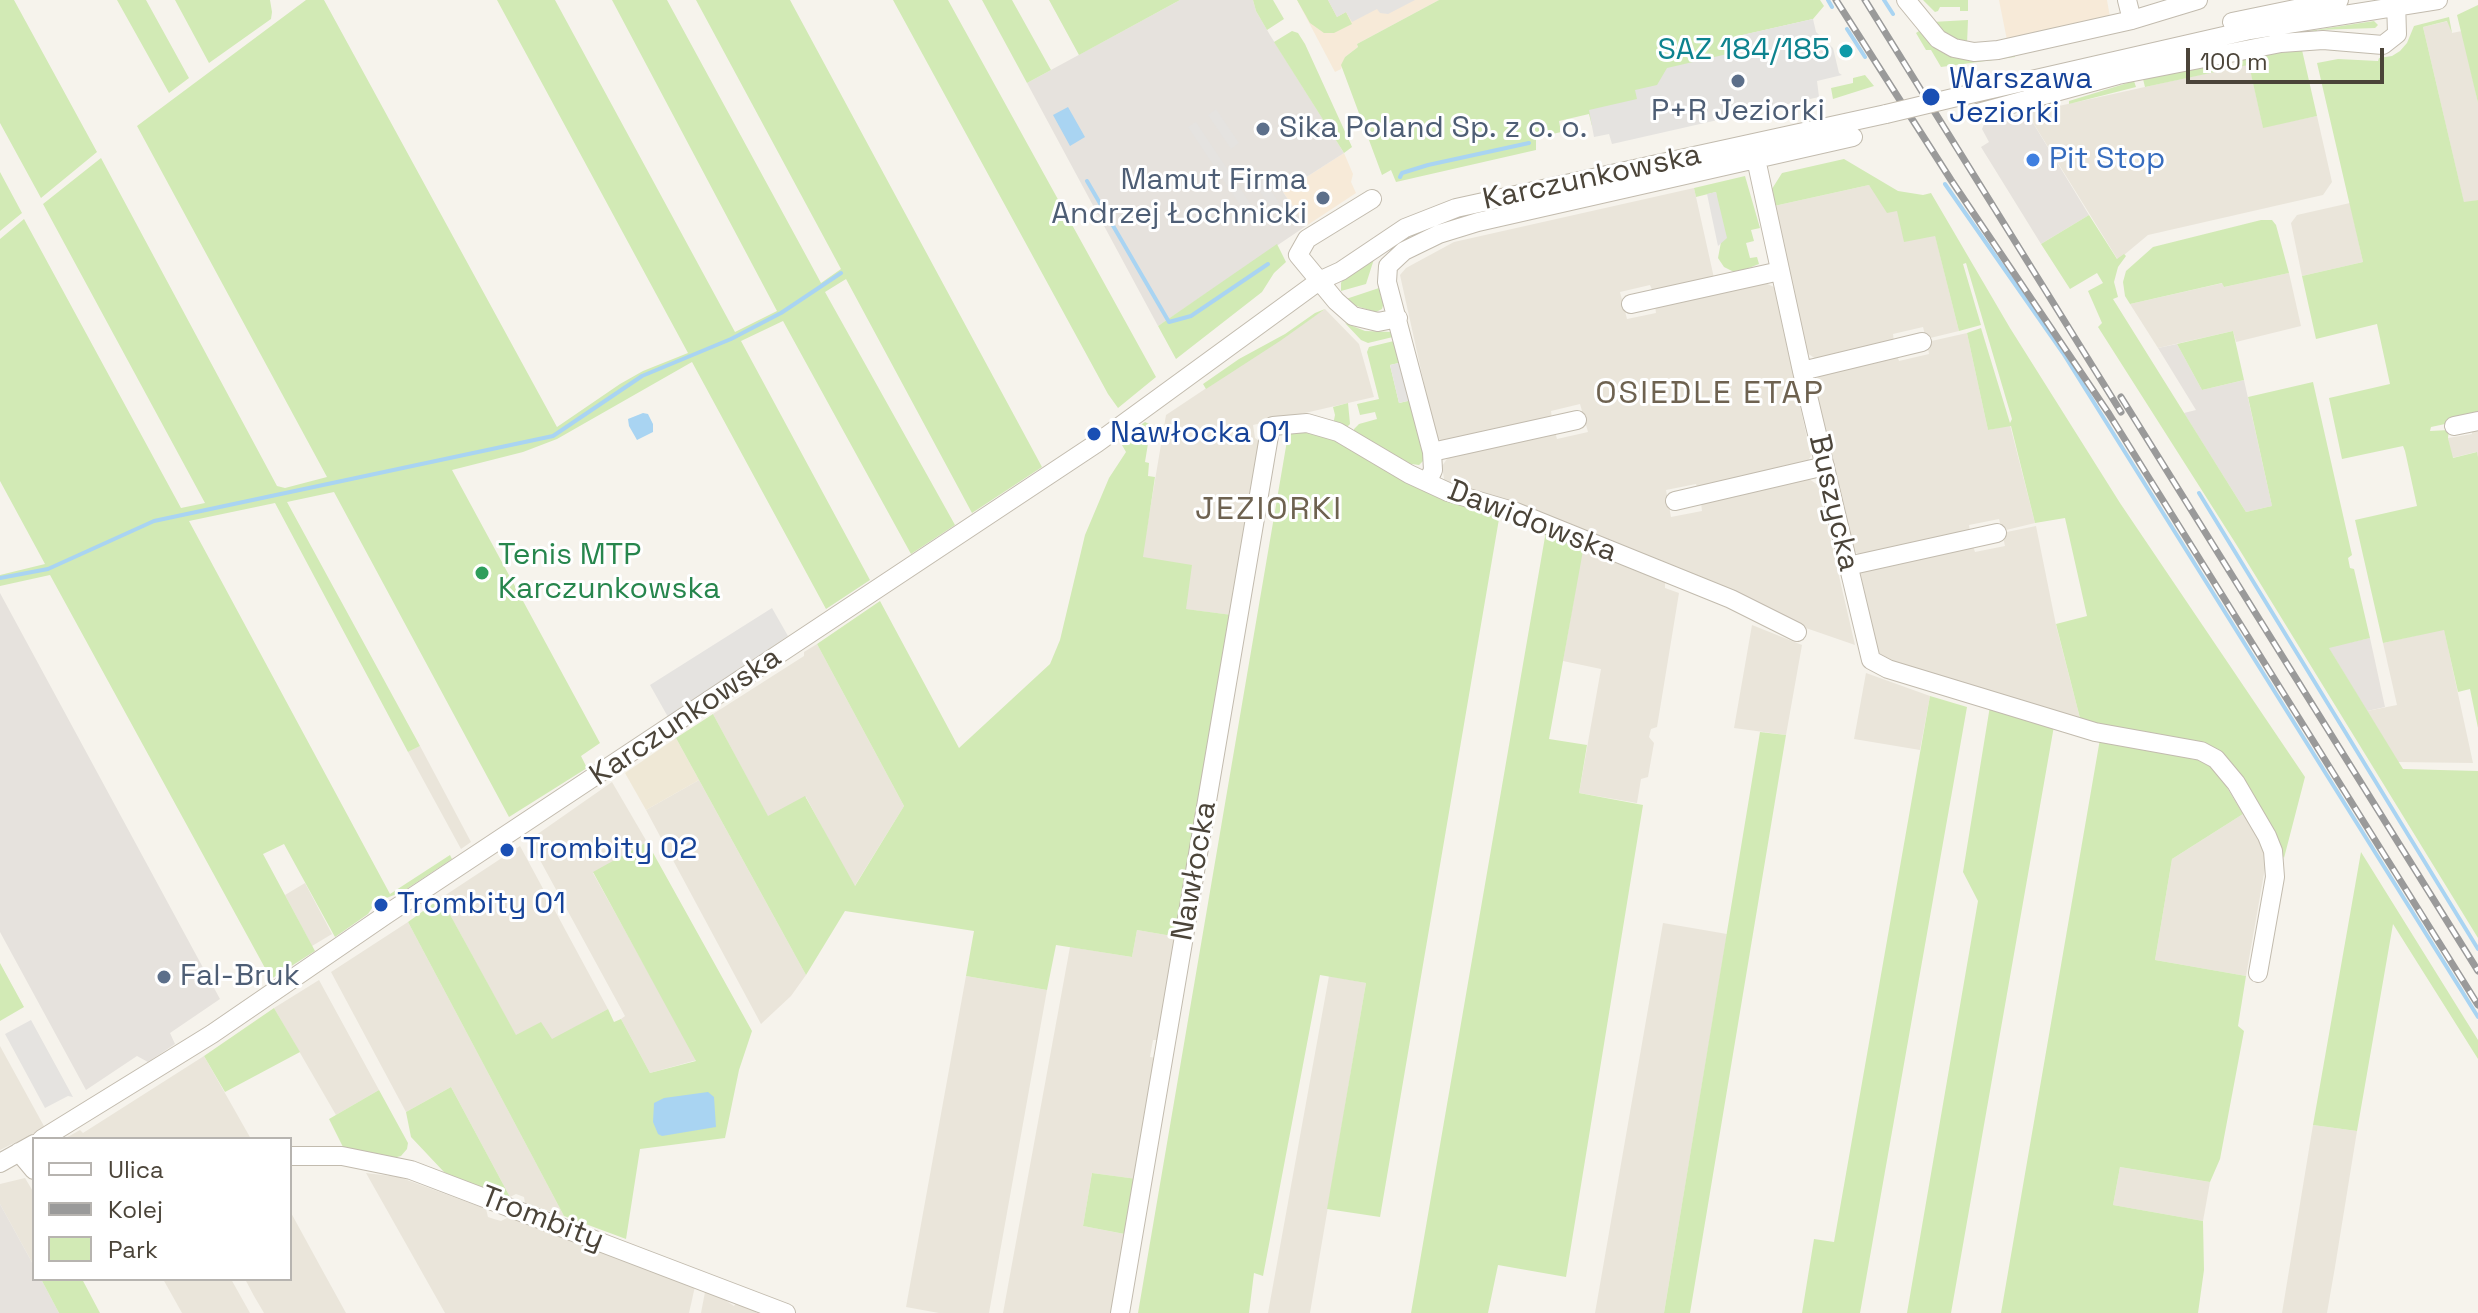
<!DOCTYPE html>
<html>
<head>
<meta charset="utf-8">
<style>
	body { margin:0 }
	#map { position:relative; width:2478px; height:1313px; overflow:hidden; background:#f6f3ec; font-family:"Space Grotesk",sans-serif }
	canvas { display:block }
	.legend { position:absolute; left:32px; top:1137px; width:260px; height:144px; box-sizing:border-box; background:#fff; border:2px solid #b7b4b0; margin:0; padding:10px 14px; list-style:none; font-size:24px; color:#4b4439 }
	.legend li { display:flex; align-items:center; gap:16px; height:40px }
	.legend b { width:40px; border:2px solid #b7b4b0 }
	.scale { position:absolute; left:2186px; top:48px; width:198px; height:36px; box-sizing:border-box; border:4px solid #4b4439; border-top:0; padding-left:10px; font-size:24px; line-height:28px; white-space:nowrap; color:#4b4439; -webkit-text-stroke:6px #fff; paint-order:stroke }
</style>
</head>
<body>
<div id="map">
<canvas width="2478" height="1313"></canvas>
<ul class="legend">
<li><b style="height:10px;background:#fff"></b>Ulica</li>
<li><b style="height:10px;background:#9a9a9a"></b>Kolej</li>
<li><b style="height:22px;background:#d2eab5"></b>Park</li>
</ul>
<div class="scale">100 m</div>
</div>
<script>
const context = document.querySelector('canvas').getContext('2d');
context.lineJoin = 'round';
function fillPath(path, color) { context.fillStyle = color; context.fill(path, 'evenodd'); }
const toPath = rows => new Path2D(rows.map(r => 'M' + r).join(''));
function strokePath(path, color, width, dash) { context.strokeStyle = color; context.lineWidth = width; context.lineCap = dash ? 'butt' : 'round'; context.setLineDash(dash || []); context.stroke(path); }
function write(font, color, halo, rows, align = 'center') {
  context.font = font + ' "Space Grotesk",sans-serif'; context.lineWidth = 6; context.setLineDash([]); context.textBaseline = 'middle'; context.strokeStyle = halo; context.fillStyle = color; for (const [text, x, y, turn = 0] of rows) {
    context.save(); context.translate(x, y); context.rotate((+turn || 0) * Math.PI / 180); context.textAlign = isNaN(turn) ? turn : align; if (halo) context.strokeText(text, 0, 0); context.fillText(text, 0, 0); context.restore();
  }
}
const residential = toPath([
	[2448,21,2452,33,2462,31,2478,103,2478,200,2464,203,2423,27],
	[2249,64,2263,127,2317,116,2332,182,2323,195,2148,235,2118,260,2027,113],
	[1869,185,1897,210,1935,235,1959,331,1926,339,1923,327,1893,334,1894,342,1816,359,1807,353,1774,206],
	[1694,188,1714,278,1653,292,1650,285,1620,292,1627,319,1656,313,1655,306,1763,282,1774,287,1811,456,1805,465,1698,489,1696,484,1666,490,1671,517,1702,511,1701,503,1809,479,1818,485,1855,645,1803,627,1445,485,1442,466,1449,456,1555,432,1557,439,1588,432,1580,404,1551,411,1552,419,1445,442,1436,438,1400,275,1406,268,1454,242],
	[2350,203,2363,262,2302,276,2291,223,2297,215],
	[2289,273,2301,326,2236,342,2233,331,2158,348,2130,304,2223,283,2224,287],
	[1325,309,1359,344,1374,397,1253,425,1255,438,1262,443,1247,522,1243,534,1242,540,1245,542,1230,610,1232,615,1185,609,1142,557,1166,415],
	[1967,333,1988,430,2010,425,2035,523,2002,531,1999,519,1969,525,1970,532,1863,557,1852,550,1814,384,1821,371,1897,355,1899,361,1929,354,1927,342],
	[2478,426,2478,457,2476,452,2452,458,2448,438,2472,434,2472,427],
	[2036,526,2056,625,2081,722,1879,657,1860,572,1973,546,1975,552,2005,546,2002,533],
	[1582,551,1665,580,1665,588,1679,593,1657,727,1651,729,1649,737,1654,743,1648,777,1641,779,1637,803,1579,793,1601,669,1563,661],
	[1752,625,1802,645,1786,735,1734,728],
	[2444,629,2473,763,2398,762,2367,711,2397,705,2383,643],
	[817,644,904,806,854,887,806,797,768,817,713,714,804,656,804,652],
	[1866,673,1930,696,1920,750,1854,739],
	[420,746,471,842,461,849,408,752],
	[699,780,806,975,791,996,761,1024,646,810],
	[612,782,647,842,593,873,697,1060,650,1073,621,1019,625,1016,529,840],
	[2243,814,2268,851,2246,976,2155,960,2172,859],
	[520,846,608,1009,552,1040,516,1036,441,898],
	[305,883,332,934,312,946,285,895],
	[408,922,485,1067,564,1216,525,1203,524,1197,516,1194,510,1197,451,1087,406,1112,331,972],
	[1663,923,1727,934,1664,1313,1595,1313],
	[1137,930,1178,937,1160,1040,1153,1040,1150,1057,1157,1058,1137,1179,1092,1173,1083,1226,1130,1235,1113,1313,1003,1313,1070,947,1132,957],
	[966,976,1047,990,989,1313,939,1313,906,1307],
	[1329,976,1366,983,1313,1295,1310,1313,1268,1313],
	[319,980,379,1090,336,1115,274,1008],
	[0,1046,45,1128,17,1144,16,1142,0,1150],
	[204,1056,251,1139,64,1139,80,1130,83,1133],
	[2313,1125,2357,1131,2335,1267,2327,1313,2282,1313],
	[2120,1167,2210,1182,2203,1221,2113,1205],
	[366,1173,399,1177,486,1209,488,1217,494,1219,501,1221,509,1217,696,1282,689,1313,445,1313],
	[25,1178,34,1193,34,1266,0,1204,0,1184],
	[290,1211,325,1275,346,1313,264,1313,254,1296,245,1279,290,1279],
	[163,1279,231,1279,250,1313,182,1313],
	[705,1292,719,1296,734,1306,736,1303,757,1311,756,1313,701,1313]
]);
const commercial = toPath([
	[1297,0,1439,0,1357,44,1358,47,1345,57,1341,69,1335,72],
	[1999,0,2107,0,2110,17,2007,40],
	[1344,153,1353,174,1351,182,1356,193,1306,226,1283,192]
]);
const industrial = toPath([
	[1180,0,1253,0,1256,11,1270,35,1344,153,1283,192,1306,226,1158,326,1027,83],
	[2027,113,2089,215,2041,244,1981,147,1989,142,1982,129,1985,122],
	[2177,344,2202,390,2244,380,2272,506,2246,512,2184,413,2196,410,2158,348],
	[0,593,220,999,170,1033,175,1044,148,1062,137,1056,86,1090,0,932],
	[2370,638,2385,707,2367,711,2328,647],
	[0,1204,34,1266,34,1279,41,1279,59,1313,0,1313]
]);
const education = toPath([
	[676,738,699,780,646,810,625,773]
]);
const green = toPath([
	[0,0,14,0,97,152,41,198,0,123],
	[117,0,146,0,189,78,169,93],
	[175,0,270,0,272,12,271,19,209,63],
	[306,0,324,0,557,427,620,384,643,371,688,353,497,0,555,0,735,332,777,311,612,0,667,0,821,283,841,269,696,0,790,0,1042,467,972,513,846,279,825,292,955,525,911,554,783,321,741,341,870,580,826,609,692,362,557,439,523,452,452,470,600,743,581,756,587,768,509,817,334,492,287,502,420,746,408,752,275,503,189,521,390,894,450,855,452,859,402,892,376,902,368,914,335,937,284,844,263,854,315,951,271,979,50,575,0,586,0,575,45,564,0,481,0,239,24,219,181,508,205,503,43,204,101,158,277,486,285,488,327,477,137,126],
	[893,0,948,0,1156,377,1118,408,1108,394],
	[982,0,1012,0,1051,70,1027,83],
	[1049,0,1180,0,1079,55],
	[1253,0,1273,0,1284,19,1267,30,1256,11],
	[1297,0,1328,0,1337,17,1346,12,1352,24,1334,33,1324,33,1310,23],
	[1439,0,1820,0,1824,6,1813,19,1734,37,1737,55,1645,105,1592,126,1589,114,1559,121,1561,132,1536,138,1536,150,1396,182,1391,170,1382,175,1341,65,1345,57,1358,47,1357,44],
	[1923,0,1968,0,1968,11,1960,11,1960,7,1940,7,1938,11,1935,12],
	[2478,5,2478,103,2457,15],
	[2449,17,2452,33,2447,21,2423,27,2464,202,2478,200,2478,417,2431,427,2430,431,2449,430,2448,438,2453,458,2477,452,2478,457,2478,728,2470,689,2458,692,2444,630,2383,643,2355,520,2417,506,2405,451,2403,446,2342,459,2329,398,2390,384,2377,324,2316,339,2302,276,2363,262,2317,63,2338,59,2378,61,2379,58,2392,56,2400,51,2407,43,2414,26],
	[1968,20,1967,44,1947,35,1932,22],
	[2374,21,2378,25,2375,28,2317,30,2317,35,2289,34],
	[1292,31,1298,33,1305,44,1352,147,1344,153,1274,42],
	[1919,31,1931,44,2015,54,2015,57,1941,67,1931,50,1926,50,1916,33],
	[2302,50,2317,116,2263,128,2249,65,2237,67,2236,61,2255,58,2257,63,2264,61,2263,55],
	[2228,63,2229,69,2145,87,2143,79],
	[1865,75,1874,86,1833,99,1831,88,1853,83,1853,78],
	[2134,81,2136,87,2069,104,2069,101],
	[1844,159,1898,191,1923,195,1931,193,2010,328,2120,503,2305,777,2284,858,2257,805,2235,770,2081,722,2056,624,2087,616,2065,518,2035,523,2011,426,1988,430,1967,333,1981,328,2010,423,2012,419,1966,263,1963,264,1981,325,1959,331,1935,236,1904,242,1897,211,1887,213,1869,185,1774,206,1770,192,1782,173],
	[0,172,22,213,0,231],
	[1745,176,1760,228,1751,230,1754,241,1746,243,1750,258,1757,257,1759,264,1736,273,1724,267,1718,258,1721,242,1716,192,1696,197,1694,188],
	[2089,215,2117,259,2124,254,2126,256,2118,267,2114,282,2118,297,2113,299,2246,512,2272,506,2248,397,2313,382,2352,555,2348,558,2350,568,2354,569,2370,638,2329,648,2403,769,2478,771,2478,938,2236,544,2098,327,2102,323,2088,291,2103,283,2097,273,2070,289,2041,244],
	[2261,220,2272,220,2276,225,2289,273,2224,287,2222,283,2130,304,2125,296,2123,282,2126,271,2153,247],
	[1277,244,1286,262,1274,273,1262,292,1176,359,1158,326],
	[1375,256,1366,284,1341,291,1341,283,1344,277],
	[1382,287,1384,302,1382,309,1376,312,1353,305,1346,299],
	[1325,309,1280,341,1206,389,1203,384,1239,359,1285,334,1315,313],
	[1345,323,1365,331,1393,332,1393,337,1368,343,1361,340],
	[2233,331,2244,380,2202,390,2177,344],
	[1398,340,1403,362,1390,365,1399,403,1412,400,1425,459,1419,465,1404,463,1354,434,1354,429,1359,424,1377,419,1375,412,1360,415,1357,404,1379,399,1367,352,1369,347],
	[1348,403,1350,424,1346,428,1333,425,1335,415,1333,407],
	[1145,422,1151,425,1145,462,1149,463,1148,476,1155,477,1143,557,1192,565,1186,609,1232,615,1178,937,1137,930,1132,957,1056,945,1047,990,966,976,974,931,845,911,806,975,676,738,713,714,768,816,805,796,855,886,904,806,817,644,880,601,959,748,1050,664,1060,640,1085,535,1109,478,1126,452,1119,440],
	[1289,429,1325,435,1500,513,1380,1217,1327,1209,1366,983,1320,975,1263,1276,1254,1273,1249,1313,1138,1313],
	[1546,531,1584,545,1549,739,1587,745,1579,793,1643,805,1566,1277,1498,1265,1488,1313,1411,1313],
	[1930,696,1967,707,1860,1313,1802,1313,1814,1239,1834,1242],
	[1990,706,2054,726,1951,1313,1907,1313,1978,901,1963,872],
	[1760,732,1786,735,1690,1313,1664,1313],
	[2100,739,2190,754,2191,759,2211,761,2243,814,2172,859,2155,960,2246,976,2238,1026,2244,1031,2220,1159,2210,1182,2120,1167,2113,1205,2203,1221,2204,1270,2198,1313,2001,1313],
	[647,842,752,1031,739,1070,725,1138,640,1149,626,1239,564,1216,408,922,441,898,516,1035,541,1022,552,1039,608,1009,614,1022,621,1019,650,1073,696,1061,593,872],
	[2361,852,2478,1040,2478,1059,2393,924,2357,1131,2313,1125],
	[0,963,24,1007,0,1021],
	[274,1008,300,1052,225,1092,204,1056],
	[451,1087,510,1197,472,1187,444,1172,411,1137,406,1112],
	[379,1090,408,1143,407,1149,401,1156,393,1158,370,1152,346,1153,329,1119],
	[1092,1173,1137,1179,1130,1235,1083,1226],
	[41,1279,82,1279,100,1313,59,1313]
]);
const parking = toPath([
	[1328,0,1415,0,1388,14,1380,13,1377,9,1352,22,1346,12,1337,17],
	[1813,19,1816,32,1833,48,1839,73,1842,75,1817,81,1819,97,1612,144,1609,134,1594,137,1589,110,1637,99,1635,90,1657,85,1667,68,1736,52,1733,37],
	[1216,109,1239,143,1231,149,1208,115],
	[1196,122,1262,221,1254,226,1188,127],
	[1257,169,1287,215,1279,220,1249,175],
	[1716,192,1727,238,1718,246,1707,194],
	[1403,362,1412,400,1399,403,1390,365],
	[772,608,788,636,668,717,650,685],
	[31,1020,73,1097,68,1096,45,1108,5,1034]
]);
const water = toPath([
	[1068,107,1085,137,1070,146,1053,115],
	[643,413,648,414,653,424,653,432,637,440,629,426,628,419],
	[708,1092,714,1097,716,1127,662,1136,658,1134,653,1122,654,1103,664,1098]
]);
const stream = toPath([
	[1828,0,1832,7],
	[1884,0,1893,14],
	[1847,29,1865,57],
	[1400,177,1402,173,1428,165,1529,143],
	[1087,181,1169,322,1191,316,1268,264],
	[1945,184,2063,353,2478,1017],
	[2199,493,2478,949],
	[0,578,48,569,154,521,553,436,642,376,731,339,781,313,841,273]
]);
const minor = toPath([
	[1906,0,1938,39,1954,48,1974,52,1998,50,2132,20,2198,0],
	[2127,0,2132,20],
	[2232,22,2339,0],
	[1957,97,2250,30,2438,0],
	[1978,113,2118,75,2281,43,2323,40,2383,45,2397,34,2396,0],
	[1756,159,1802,371,1871,660,1888,669,2095,732,2201,751,2216,759,2236,783,2267,836,2273,851,2275,877,2258,973],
	[1372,199,1307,239,1298,255,1336,301,1353,316,1378,322,1398,318],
	[1631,304,1780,271],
	[1802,371,1922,342],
	[2454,426,2478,421],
	[1432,452,1577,420],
	[1428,481,1433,470,1432,452,1387,282,1388,266,1404,251,1439,234,1478,222,1853,137],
	[1675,501,1825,466],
	[1848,566,1997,533],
	[42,1139,212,1034,387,914,1097,443,1319,281,1341,271,1405,228,1456,208,1886,114],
	[19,1152,34,1170],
	[290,1156,342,1156,411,1170,786,1313],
	[0,1163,34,1144],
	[1120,1313,1270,430,1273,426,1307,423,1338,432,1409,474,1448,492,1516,512,1731,599,1797,632]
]);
const rail = toPath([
	[1836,0,1951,180,2109,414,2478,1005],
	[1865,0,2121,412],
	[2121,397,2478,971]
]);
const minorBridge = toPath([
	[1886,114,1957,97]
]);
const markers = [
	[1846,51,8,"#0f9aa8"],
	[1738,81,8,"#5c6f8a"],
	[1931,97,10,"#1a4fb4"],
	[1263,129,8,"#5c6f8a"],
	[2033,160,8,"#3f7fe0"],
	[1323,198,8,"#5c6f8a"],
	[1094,434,8,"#1a4fb4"],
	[482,573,8,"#2e9e5b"],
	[507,850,8,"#1a4fb4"],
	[381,905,8,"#1a4fb4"],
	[164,977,8,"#5c6f8a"]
];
const cultureNames = [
	["SAZ 184/185",1830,51]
];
const transitNames = [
	["Warszawa",1949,80],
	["Jeziorki",1949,114],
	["Nawłocka 01",1110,434],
	["Trombity 02",523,850],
	["Trombity 01",397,905]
];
const serviceNames = [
	["P+R Jeziorki",1738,112,"center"],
	["Sika Poland Sp. z o. o.",1279,129],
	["Mamut Firma",1307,181,"right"],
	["Andrzej Łochnicki",1307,215,"right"],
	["Fal-Bruk",180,977]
];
const shopNames = [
	["Pit Stop",2049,160]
];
const streetNames = [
	["Karczunkowska",1592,178,-12],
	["Buszycka",1833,503,77],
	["Dawidowska",1532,522,21],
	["Karczunkowska",686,717,-34],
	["Nawłocka",1195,871,-80],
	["Trombity",542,1219,21]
];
const leisureNames = [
	["Tenis MTP",498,556],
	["Karczunkowska",498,590]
];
const neighbourhoodNames = [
	["OSIEDLE ETAP",1710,394],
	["JEZIORKI",1269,510]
];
fillPath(residential, '#eae5da');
fillPath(commercial, '#f7ead8');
fillPath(industrial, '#e6e2dd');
fillPath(education, '#efe8d6');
fillPath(green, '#d2eab5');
fillPath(parking, '#e5e3e0');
fillPath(water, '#a9d4f2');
strokePath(stream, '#a9d4f2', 4);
strokePath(minor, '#c2bbae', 20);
strokePath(minor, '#fff', 18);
strokePath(rail, '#9a9a9a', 7);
strokePath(rail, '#fff', 4, [12]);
strokePath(minorBridge, '#c2bbae', 20, []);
strokePath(minorBridge, '#fff', 18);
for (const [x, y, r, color] of markers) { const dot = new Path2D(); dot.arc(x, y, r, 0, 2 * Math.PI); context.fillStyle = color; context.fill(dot); strokePath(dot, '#fff', 3); }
write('30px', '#0d838f', '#fff', cultureNames, 'right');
write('30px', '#164399', '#fff', transitNames, 'left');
write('30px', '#4e5e75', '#fff', serviceNames, 'left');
write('30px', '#366cbe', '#fff', shopNames, 'left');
write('30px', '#4b4439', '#fff', streetNames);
write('30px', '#27864d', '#fff', leisureNames, 'left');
context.letterSpacing = '2px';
write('32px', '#6e6250', '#fff', neighbourhoodNames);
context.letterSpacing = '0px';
</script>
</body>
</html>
